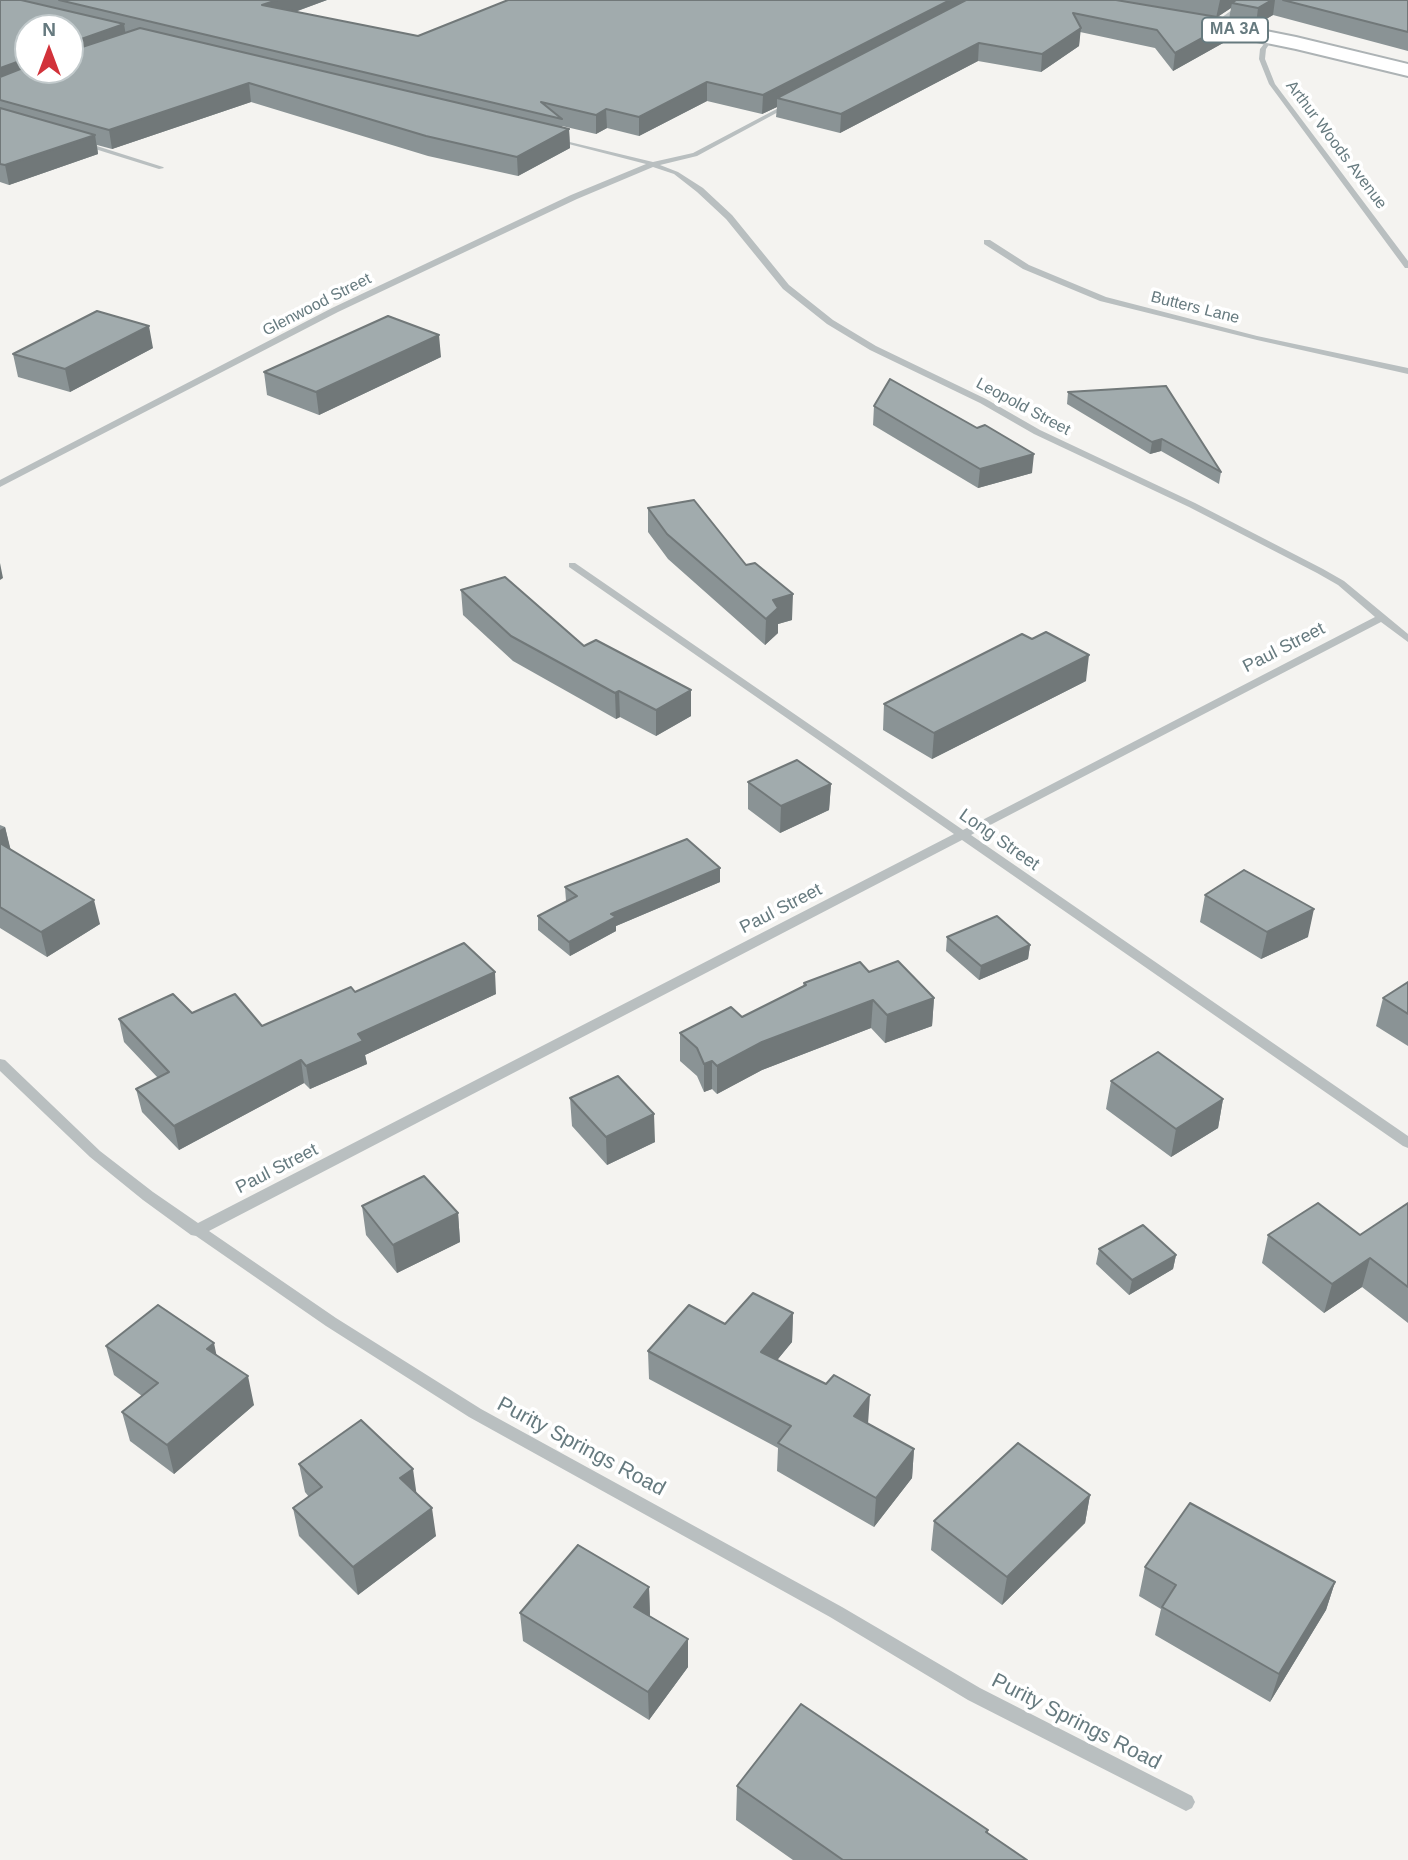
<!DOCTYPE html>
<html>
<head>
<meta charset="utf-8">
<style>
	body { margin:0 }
	#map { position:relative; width:1408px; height:1860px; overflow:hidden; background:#f4f3f0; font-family:Arial,sans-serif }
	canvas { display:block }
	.north { position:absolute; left:14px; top:14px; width:70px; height:70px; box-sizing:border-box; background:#fff; border:2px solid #c2cacc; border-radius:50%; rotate:0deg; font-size:19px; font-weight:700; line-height:28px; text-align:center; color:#667a7f }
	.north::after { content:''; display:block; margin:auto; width:24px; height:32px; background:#d2323a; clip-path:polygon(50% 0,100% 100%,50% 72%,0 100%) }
</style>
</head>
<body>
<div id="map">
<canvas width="1408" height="1860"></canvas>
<div class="north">N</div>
</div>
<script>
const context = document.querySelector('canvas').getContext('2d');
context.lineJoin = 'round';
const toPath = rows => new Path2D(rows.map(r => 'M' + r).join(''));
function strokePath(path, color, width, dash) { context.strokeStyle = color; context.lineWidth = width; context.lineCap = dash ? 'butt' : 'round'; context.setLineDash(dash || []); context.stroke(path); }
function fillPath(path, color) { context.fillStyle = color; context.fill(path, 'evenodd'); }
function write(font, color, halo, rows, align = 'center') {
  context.font = font + ' Arial,sans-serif'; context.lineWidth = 7; context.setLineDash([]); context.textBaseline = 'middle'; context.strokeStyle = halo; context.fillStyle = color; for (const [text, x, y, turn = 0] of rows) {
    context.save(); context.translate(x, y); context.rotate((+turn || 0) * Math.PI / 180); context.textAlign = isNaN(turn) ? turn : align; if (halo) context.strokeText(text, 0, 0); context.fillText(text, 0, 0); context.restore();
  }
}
const minor = toPath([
	[1246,0,1253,0,1215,27,1211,27,1211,25,1246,0],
	[1271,35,1274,37,1266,49,1265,59,1275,84,1408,261,1408,268,1405,268,1269,84,1259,59,1260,49,1271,35],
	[788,103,793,104,697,156,660,165,678,172,703,188,732,215,789,285,833,320,876,346,986,399,1040,430,1195,503,1323,569,1344,581,1408,634,1408,642,1381,622,971,835,1408,1136,1408,1148,1403,1146,962,840,209,1231,336,1318,481,1409,842,1607,980,1688,1192,1796,1195,1802,1192,1808,1186,1811,968,1700,830,1617,469,1417,326,1326,196,1236,191,1235,143,1200,90,1157,0,1071,0,1059,5,1060,100,1151,153,1192,198,1223,954,834,569,567,569,563,575,563,963,830,1375,617,1338,585,1317,573,1189,507,1034,434,980,403,870,350,827,324,783,289,726,219,697,192,674,174,653,167,577,199,338,312,0,487,0,480,332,308,571,195,646,164,553,140,553,138,653,162,693,153,788,103],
	[81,141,163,167,164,168,159,169,79,144,78,143,81,141],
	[984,240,990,240,1029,265,1106,297,1257,336,1408,368,1408,374,1257,340,1100,301,1023,269,984,244,984,240]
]);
const major = toPath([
	[1181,14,1296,37,1408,64,1408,76,1296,49,1174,24,1172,20,1174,16,1181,14]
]);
const wall = toPath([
	[0,0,327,0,295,12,418,36,508,0,1408,0,1408,51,1273,15,1256,25,1235,21,1232,38,1173,71,1155,48,1080,32,1079,46,1041,72,978,61,840,133,776,117,777,107,762,114,707,101,639,136,607,128,596,134,562,126,563,128,569,129,570,148,518,176,428,156,251,102,112,149,97,145,98,154,9,185,0,182],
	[1231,8,1229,19,1217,17],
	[70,28,70,70,28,70],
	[153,348,70,392,18,377,13,354],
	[441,357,319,415,267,395,264,372],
	[1166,386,1221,472,1219,484,1161,451,1150,454,1067,404,1068,392],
	[874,406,977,428,1032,473,978,488,873,425],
	[648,508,746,565,792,620,778,624,778,633,765,645,668,559,648,532],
	[461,590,584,646,691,690,691,716,656,736,620,717,616,719,513,661,463,615],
	[1086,681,932,759,883,730,884,704],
	[748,782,831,784,829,810,780,833,748,809],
	[0,825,5,827,10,849,100,924,47,957,0,928],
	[720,868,720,882,616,926,616,931,570,956,538,930,538,916,566,901,565,887],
	[1205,895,1308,937,1261,959,1200,922],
	[947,937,1030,945,1028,959,979,980,946,951],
	[869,972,934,998,932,1026,885,1043,871,1028,762,1070,717,1094,712,1089,704,1092,697,1076,680,1061,680,1033,742,1017,803,986,804,983],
	[1408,982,1408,1046,1376,1026,1383,998],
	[355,992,496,994,365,1055,367,1064,310,1089,304,1083,179,1150,142,1112,136,1089,158,1078,124,1042,119,1019,192,1013,262,1026],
	[1111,1081,1223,1099,1218,1128,1171,1157,1106,1109],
	[570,1098,655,1142,607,1165,572,1126],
	[1408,1203,1408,1323,1362,1287,1324,1313,1262,1263,1268,1235,1360,1235],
	[362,1206,458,1213,460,1242,397,1273,366,1235],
	[1099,1249,1176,1255,1173,1269,1129,1295,1096,1264],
	[793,1313,792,1342,777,1360,868,1424,914,1449,912,1478,874,1527,777,1471,778,1448,649,1379,648,1351,725,1324],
	[106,1346,216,1354,254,1405,174,1474,130,1441,122,1412,142,1396,114,1375],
	[299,1464,416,1493,436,1536,358,1595,299,1536,293,1508,309,1497,305,1492],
	[1090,1495,1085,1523,1002,1605,931,1550,934,1521],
	[1145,1567,1335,1582,1326,1610,1270,1702,1155,1635,1161,1609,1139,1596],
	[649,1587,650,1616,688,1639,688,1667,649,1720,523,1641,520,1613],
	[737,1786,988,1830,988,1833,1027,1860,793,1860,736,1820]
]);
const shadedWall = toPath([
	[277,0,327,0,264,23,262,5],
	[950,0,982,0,777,98,777,107,762,114,763,95],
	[1220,0,1241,0,1232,3,1231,8,1216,18],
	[1272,0,1275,0,1273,15,1256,25,1258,8],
	[1235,20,1232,38,1173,71,1175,53],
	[124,24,127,42,70,62,70,43],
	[1081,28,1079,46,1041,72,1042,54],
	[979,43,978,61,840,133,841,114],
	[28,58,28,70,0,87,0,68],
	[707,82,707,101,639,136,639,117],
	[249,83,251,102,112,149,109,130],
	[606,109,607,128,596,134,596,115],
	[569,129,570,148,518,176,517,157],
	[95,135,98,154,9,185,5,165],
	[149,326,153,348,70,392,65,369],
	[439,335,441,357,319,415,316,392],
	[1162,439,1161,451,1150,454,1152,442],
	[1034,454,1032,473,978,488,980,469],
	[0,563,3,578,0,580],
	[793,594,792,620,778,624,778,633,765,645,766,619,773,600],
	[1089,655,1086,681,932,759,934,733],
	[691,690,691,716,656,736,656,710],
	[619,691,620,717,616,719,615,693],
	[831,784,829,810,780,833,781,806],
	[5,827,11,851,0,857,0,830],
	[720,868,720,882,616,926,616,931,570,956,569,942,611,914],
	[94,900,100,924,47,957,41,932],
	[1314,909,1308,937,1261,959,1267,932],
	[1030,945,1028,959,979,980,981,966],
	[495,972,496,994,365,1055,367,1064,310,1089,306,1066,358,1034],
	[934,998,932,1026,885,1043,887,1015],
	[873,1000,871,1028,762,1070,717,1094,717,1066,762,1042],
	[301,1060,304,1083,179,1150,174,1126],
	[712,1061,712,1089,704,1092,704,1064],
	[1223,1099,1218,1128,1171,1157,1176,1129],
	[654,1114,655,1142,607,1165,606,1137],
	[458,1213,460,1242,397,1273,393,1245],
	[1176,1255,1173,1269,1129,1295,1132,1280],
	[1370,1258,1362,1287,1324,1313,1332,1284],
	[793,1313,792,1342,760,1381,761,1352],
	[214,1343,220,1372,207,1349],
	[248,1376,254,1405,174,1474,167,1445],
	[870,1395,868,1424,854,1416],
	[914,1449,912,1478,874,1527,876,1498],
	[413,1469,417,1497,400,1478],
	[1090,1495,1085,1523,1002,1605,1007,1577],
	[432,1508,436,1536,358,1595,353,1567],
	[1335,1582,1326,1610,1270,1702,1279,1674],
	[649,1587,650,1616,635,1635,634,1607],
	[688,1639,688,1667,649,1720,648,1692]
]);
const building = toPath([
	[0,0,21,0,124,24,70,43,70,28,28,28,28,58,0,68,0,0],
	[59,0,277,0,262,5,418,36,508,0,950,0,763,95,707,82,639,117,606,109,596,115,541,102,562,119,59,0],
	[966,0,1116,0,1235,20,1175,53,1157,30,1073,13,1081,28,1042,54,979,43,841,114,777,98,966,0],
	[1236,0,1272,0,1258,8,1232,3,1236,0],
	[1283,0,1408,0,1408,32,1283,0],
	[140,28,569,129,517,157,426,136,249,83,109,130,0,100,0,77,28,66,28,70,70,70,70,51,140,28],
	[0,108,95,135,5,165,0,164,0,108],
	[97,311,149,326,65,369,13,354,97,311],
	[388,316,439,335,316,392,264,372,388,316],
	[890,379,977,428,985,425,1034,454,980,469,874,406,890,379],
	[1166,386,1221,472,1162,439,1152,442,1068,392,1166,386],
	[694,500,746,565,755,563,793,594,773,600,778,608,766,619,667,534,648,508,694,500],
	[505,577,584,646,596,640,691,690,656,710,619,691,615,693,511,636,461,590,505,577],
	[1046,632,1089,655,934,733,884,704,1022,634,1032,639,1046,632],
	[797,760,831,784,781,806,748,782,797,760],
	[687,839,720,868,611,914,616,917,569,942,538,916,577,896,565,887,687,839],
	[0,843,94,900,41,932,0,907,0,843],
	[1244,870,1314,909,1267,932,1205,895,1244,870],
	[997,916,1030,945,981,966,947,937,997,916],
	[464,943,495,972,358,1034,363,1041,306,1066,301,1060,174,1126,136,1089,169,1072,119,1019,173,994,192,1013,235,994,262,1026,351,987,355,992,464,943],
	[898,961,934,998,887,1015,873,1000,762,1042,717,1066,712,1061,704,1064,697,1048,680,1033,731,1007,742,1017,806,985,804,983,860,962,869,972,898,961],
	[1408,982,1408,1014,1383,998,1408,982],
	[1158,1052,1223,1099,1176,1129,1111,1081,1158,1052],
	[618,1076,654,1114,606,1137,570,1098,618,1076],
	[424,1176,458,1213,393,1245,362,1206,424,1176],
	[1318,1203,1360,1235,1408,1203,1408,1287,1370,1258,1332,1284,1268,1235,1318,1203],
	[1143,1225,1176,1255,1132,1280,1099,1249,1143,1225],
	[753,1293,793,1313,761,1352,826,1384,834,1375,870,1395,854,1416,914,1449,876,1498,778,1443,791,1426,648,1351,689,1305,725,1324,753,1293],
	[158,1305,214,1343,207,1349,248,1376,167,1445,122,1412,158,1383,106,1346,158,1305],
	[361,1420,413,1469,400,1478,432,1508,353,1567,293,1508,322,1487,299,1464,361,1420],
	[1018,1443,1090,1495,1007,1577,934,1521,1018,1443],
	[1190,1503,1335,1582,1279,1674,1162,1607,1176,1585,1145,1567,1190,1503],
	[578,1545,649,1587,634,1607,688,1639,648,1692,520,1613,578,1545],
	[801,1704,988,1830,986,1832,1027,1860,843,1860,737,1786,801,1704]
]);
const shields = [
	[1235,30,66]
];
const shieldNames = [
	["MA 3A",1235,30]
];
const farStreetnames = [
	["Arthur Woods Avenue",1336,145,53],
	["Glenwood Street",317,305,-27],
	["Butters Lane",1195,308,14],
	["Leopold Street",1023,407,28]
];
const streetNames = [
	["Paul Street",1284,648,-27],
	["Long Street",999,840,35],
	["Paul Street",781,909,-27],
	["Paul Street",277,1169,-27]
];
const nearStreetnames = [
	["Purity Springs Road",581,1447,28],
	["Purity Springs Road",1076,1722,27]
];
strokePath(major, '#adb3b5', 4);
fillPath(minor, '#b9bfc0');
fillPath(major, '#fff');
fillPath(wall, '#8a9395');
fillPath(shadedWall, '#717879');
fillPath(building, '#a1abad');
strokePath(building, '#717879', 2);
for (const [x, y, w] of shields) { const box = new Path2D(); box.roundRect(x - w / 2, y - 12.5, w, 25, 5); context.fillStyle = '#fff'; context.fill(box); strokePath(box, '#667a7f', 2); }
write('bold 16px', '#667a7f', null, shieldNames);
write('16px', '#667a7f', '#fff', farStreetnames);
write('18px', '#667a7f', '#fff', streetNames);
write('21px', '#667a7f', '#fff', nearStreetnames);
</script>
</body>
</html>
